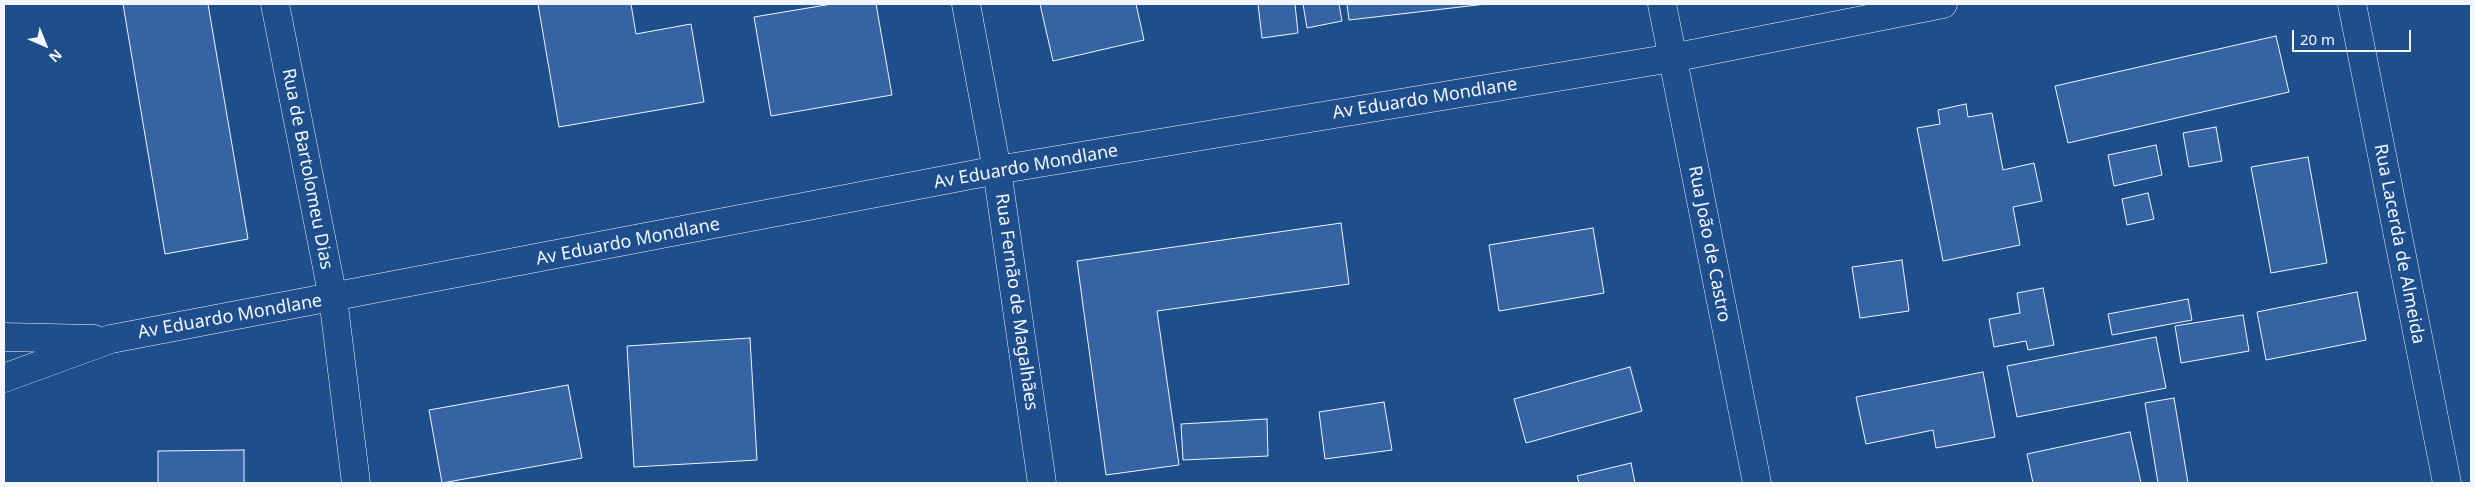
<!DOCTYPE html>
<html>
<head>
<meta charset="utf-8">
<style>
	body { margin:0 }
	#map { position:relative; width:2475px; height:487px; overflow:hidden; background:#1f4e8c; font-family:"Noto Sans",sans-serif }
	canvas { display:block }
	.frame { position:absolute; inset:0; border:5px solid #f2f6ff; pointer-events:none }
	.north { position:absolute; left:20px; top:20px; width:50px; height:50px; -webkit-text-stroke:4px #1f4e8c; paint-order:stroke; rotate:136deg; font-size:14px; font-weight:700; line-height:20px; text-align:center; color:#f2f6ff }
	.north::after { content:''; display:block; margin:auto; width:18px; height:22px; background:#f2f6ff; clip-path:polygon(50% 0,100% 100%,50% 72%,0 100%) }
	.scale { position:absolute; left:2292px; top:30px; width:119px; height:22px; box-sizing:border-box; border:2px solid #f2f6ff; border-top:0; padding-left:6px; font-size:15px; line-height:18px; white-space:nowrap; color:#f2f6ff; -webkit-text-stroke:4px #1f4e8c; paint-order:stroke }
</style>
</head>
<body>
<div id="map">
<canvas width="2475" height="487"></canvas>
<div class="frame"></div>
<div class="north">N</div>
<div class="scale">20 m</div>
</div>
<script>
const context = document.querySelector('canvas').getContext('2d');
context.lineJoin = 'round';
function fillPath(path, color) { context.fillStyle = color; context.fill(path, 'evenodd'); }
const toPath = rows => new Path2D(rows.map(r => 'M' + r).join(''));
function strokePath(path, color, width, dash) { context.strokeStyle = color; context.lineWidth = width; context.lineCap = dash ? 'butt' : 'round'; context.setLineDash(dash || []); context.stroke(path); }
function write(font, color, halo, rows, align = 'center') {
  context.font = font + ' "Noto Sans",sans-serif'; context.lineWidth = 4; context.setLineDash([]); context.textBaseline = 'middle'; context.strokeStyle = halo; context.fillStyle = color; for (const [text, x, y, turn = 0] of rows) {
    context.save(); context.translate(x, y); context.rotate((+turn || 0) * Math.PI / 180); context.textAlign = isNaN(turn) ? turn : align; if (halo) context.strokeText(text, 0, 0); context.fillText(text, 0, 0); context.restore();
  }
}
const building = toPath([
	[123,4,208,4,248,239,165,254,123,4],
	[538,4,631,4,636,34,691,24,704,102,559,127,538,4],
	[832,4,876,4,892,95,771,116,754,17,832,4],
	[1040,4,1136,4,1144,40,1053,61,1040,4],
	[1258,4,1295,4,1298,33,1262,38,1258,4],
	[1303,4,1339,4,1342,21,1307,28,1303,4],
	[1347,4,1486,4,1349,20,1347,4],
	[2276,36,2289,92,2068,143,2055,86,2276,36],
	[1966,104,1968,117,1992,113,2003,170,2034,163,2042,201,2013,207,2020,245,1943,261,1917,128,1940,124,1938,110,1966,104],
	[2216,127,2222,161,2189,167,2183,133,2216,127],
	[2156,145,2162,175,2114,186,2108,155,2156,145],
	[2308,157,2327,263,2271,273,2251,167,2308,157],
	[2148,193,2154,219,2127,225,2122,199,2148,193],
	[1341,223,1349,284,1157,311,1179,465,1106,475,1077,261,1341,223],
	[1593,228,1604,293,1499,311,1489,245,1593,228],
	[1902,260,1909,311,1860,318,1852,267,1902,260],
	[2043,288,2054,345,2028,350,2026,341,1994,347,1989,319,2020,313,2017,293,2043,288],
	[2357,292,2366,340,2266,360,2257,312,2357,292],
	[2188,299,2192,320,2112,335,2108,314,2188,299],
	[2243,315,2249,351,2181,363,2175,326,2243,315],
	[2156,337,2166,388,2017,417,2007,366,2156,337],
	[750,338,757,460,634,467,627,346,750,338],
	[1630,367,1642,411,1526,443,1514,399,1630,367],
	[1983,372,1995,437,1936,448,1933,430,1866,444,1856,397,1983,372],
	[568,385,582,458,442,483,429,410,568,385],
	[2174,398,2188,483,2158,483,2145,403,2174,398],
	[1384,402,1392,450,1325,459,1319,412,1384,402],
	[1267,419,1268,456,1183,460,1181,424,1267,419],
	[2130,432,2141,483,2033,483,2027,454,2130,432],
	[244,450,244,483,158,483,158,451,244,450],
	[1631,463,1635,483,1579,483,1577,476,1631,463]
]);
const minor = toPath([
	[275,4,333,298,356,483],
	[966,4,997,170,1042,483],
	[1662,4,1757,483],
	[2352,4,2447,483]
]);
const tertiary = toPath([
	[4,337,94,339],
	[4,378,111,339,997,170,1672,58,1943,4]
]);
const streetNames = [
	["Av Eduardo Mondlane",1425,99,-9],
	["Av Eduardo Mondlane",1026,167,-10],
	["Rua de Bartolomeu Dias",307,169,79],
	["Av Eduardo Mondlane",628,242,-11],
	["Rua João de Castro",1709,244,79],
	["Rua Lacerda de Almeida",2399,244,79],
	["Rua Fernão de Magalhães",1016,302,82],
	["Av Eduardo Mondlane",230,317,-10]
];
fillPath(building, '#3563a3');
strokePath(building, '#f2f6ff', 1);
strokePath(minor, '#f2f6ff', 29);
strokePath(tertiary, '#f2f6ff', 29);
strokePath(minor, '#1f4e8c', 28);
strokePath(tertiary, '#1f4e8c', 28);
write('18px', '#f2f6ff', '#1f4e8c', streetNames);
</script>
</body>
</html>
